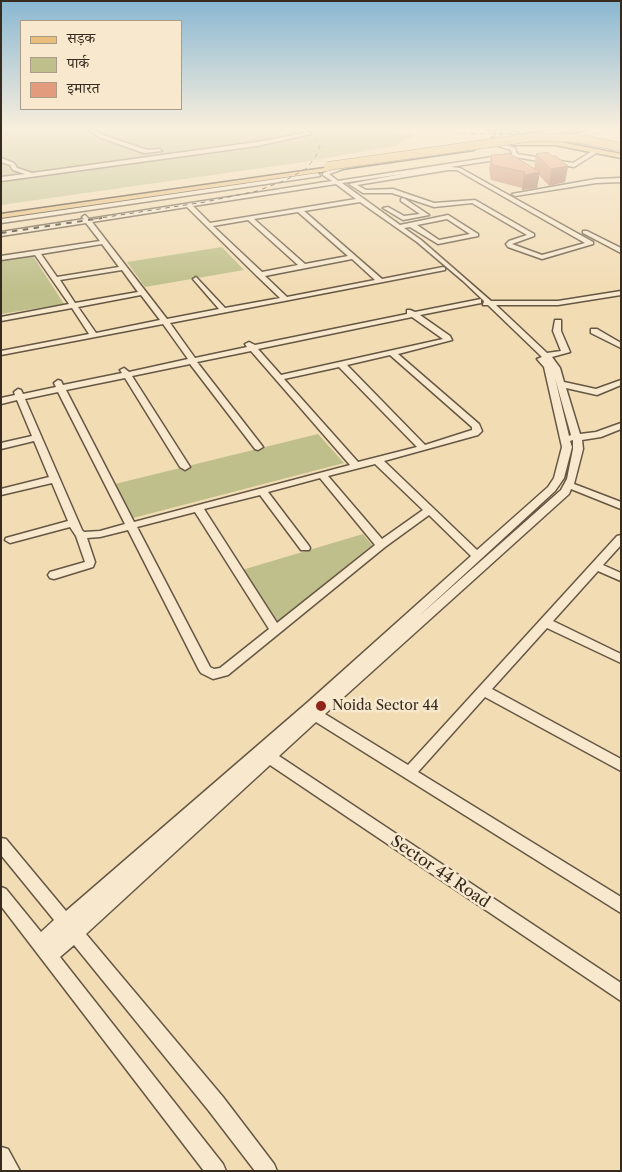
<!DOCTYPE html>
<html>
<head>
<meta charset="utf-8">
<style>
	body { margin:0 }
	#map { position:relative; width:622px; height:1172px; overflow:hidden; background:#f2dcb4; font-family:"Libre Caslon Text","Noto Serif Devanagari",serif }
	canvas { display:block }
	.frame { position:absolute; inset:0; border:2px solid #362b1e; pointer-events:none }
	.legend { position:absolute; left:20px; top:20px; width:162px; height:90px; box-sizing:border-box; background:#f7e8ce; border:1px solid #aa9c88; margin:0; padding:6px 9px; list-style:none; font-size:15px; color:#362b1e }
	.legend li { display:flex; align-items:center; gap:10px; height:25px }
	.legend b { width:25px; border:1px solid #aa9c88 }
</style>
</head>
<body>
<div id="map">
<canvas width="622" height="1172"></canvas>
<div class="frame"></div>
<ul class="legend">
<li><b style="height:6px;background:#e9be7a"></b>सड़क</li>
<li><b style="height:14px;background:#bebf8b"></b>पार्क</li>
<li><b style="height:14px;background:#e29c7d"></b>इमारत</li>
</ul>
</div>
<script>
const context = document.querySelector('canvas').getContext('2d');
context.lineJoin = 'round';
function fillPath(path, color) { context.fillStyle = color; context.fill(path, 'evenodd'); }
const toPath = rows => new Path2D(rows.map(r => 'M' + r).join(''));
function strokePath(path, color, width, dash) { context.strokeStyle = color; context.lineWidth = width; context.lineCap = dash ? 'butt' : 'round'; context.setLineDash(dash || []); context.stroke(path); }
function write(font, color, halo, rows, align = 'center') {
  context.font = font + ' "Libre Caslon Text",serif'; context.lineWidth = 5; context.setLineDash([]); context.textBaseline = 'middle'; context.strokeStyle = halo; context.fillStyle = color; for (const [text, x, y, turn = 0] of rows) {
    context.save(); context.translate(x, y); context.rotate((+turn || 0) * Math.PI / 180); context.textAlign = isNaN(turn) ? turn : align; if (halo) context.strokeText(text, 0, 0); context.fillText(text, 0, 0); context.restore();
  }
}
const green = toPath([
	[1,128,362,128,414,135,395,146,304,162,1,205],
	[222,247,244,270,145,287,127,262],
	[33,256,64,304,1,314,1,260],
	[318,434,344,463,133,518,115,484],
	[363,534,372,545,278,622,242,570]
]);
const stream = toPath([
	[589,139,588,136,618,128]
]);
const majorTunnel = toPath([
	[492,128,614,153]
]);
const minor = toPath([
	[85,128,91,128,103,135,147,150,159,149,162,151,144,153,99,137,85,128],
	[299,128,304,128,311,134,257,146,1,181,1,177,25,174,13,170,10,165,1,162,1,158,14,163,17,168,32,173,257,142,305,133,299,128],
	[480,128,513,132,522,131,517,130,518,128,536,130,557,128,513,134,480,128],
	[500,143,515,148,517,154,573,163,594,150,598,150,598,152,574,167,515,157,450,167,460,168,593,242,593,244,542,259,508,247,506,244,509,241,527,235,472,203,434,207,392,193,363,193,349,184,402,174,342,183,400,225,448,215,478,234,478,236,438,244,410,227,404,228,421,240,491,301,558,301,621,291,621,295,558,305,496,305,547,353,561,351,553,331,555,320,561,320,561,331,570,352,552,357,560,368,564,382,596,389,621,380,621,385,597,395,566,388,580,434,596,432,621,423,621,429,601,437,582,440,583,449,574,484,621,502,621,509,571,489,569,494,325,714,408,765,617,536,621,535,621,545,603,565,621,573,621,581,598,571,553,621,621,654,621,663,547,628,492,689,621,759,621,771,485,697,418,772,621,897,621,913,316,722,279,756,621,983,621,1001,270,765,86,934,223,1097,274,1164,277,1171,255,1171,209,1111,74,945,60,957,223,1164,226,1171,204,1171,1,906,1,887,6,889,41,932,54,920,1,855,1,838,6,839,66,911,308,702,471,556,429,515,385,547,228,675,213,679,201,673,199,670,128,530,100,537,87,538,95,562,93,567,54,579,50,578,48,575,50,572,85,562,76,536,70,527,10,543,5,540,6,538,68,521,52,483,1,495,1,489,49,477,34,441,1,449,1,443,32,436,17,400,1,404,1,398,15,395,14,392,18,389,21,390,23,394,56,387,54,383,58,380,61,381,63,385,122,373,120,370,124,368,129,372,188,359,163,324,1,355,1,351,89,334,72,308,1,321,1,317,69,304,35,255,1,260,1,256,100,241,86,223,1,236,1,232,84,219,82,217,85,215,89,219,332,181,323,175,323,173,344,165,346,168,329,174,338,181,512,154,511,150,498,146,500,143],
	[448,170,457,170,585,243,542,255,512,244,534,236,534,234,475,200,434,203,393,189,366,190,357,185,448,170],
	[336,184,356,199,210,223,193,206,336,184],
	[360,202,417,242,463,281,484,301,483,305,488,305,542,357,537,359,544,367,562,447,554,478,548,487,477,550,384,461,478,435,482,431,479,424,398,354,452,340,450,336,420,315,481,303,481,299,415,312,410,310,407,310,407,314,255,345,249,342,245,344,247,347,195,358,170,323,445,270,445,268,443,267,382,279,304,211,360,202],
	[187,207,257,276,280,298,225,308,196,277,193,279,219,309,167,319,92,222,187,207],
	[298,212,348,256,305,264,254,219,298,212],
	[447,219,470,234,439,240,417,225,447,219],
	[248,220,298,265,262,272,213,226,248,220],
	[102,244,119,267,57,277,41,254,102,244],
	[352,259,375,280,287,297,265,276,352,259],
	[122,270,138,292,75,303,60,280,122,270],
	[141,295,160,320,96,333,78,307,141,295],
	[412,317,443,339,281,375,258,349,412,317],
	[251,351,350,465,134,522,66,390,125,378,180,467,185,470,190,467,132,376,190,364,255,449,258,450,263,447,197,362,251,351],
	[390,355,472,427,472,430,425,445,347,365,390,355],
	[339,367,417,447,358,462,284,379,339,367],
	[555,378,571,435,569,436,555,378],
	[58,392,125,524,100,531,84,532,82,530,25,399,58,392],
	[573,440,573,449,567,479,561,490,419,616,555,491,564,478,572,447,570,441,573,440],
	[375,464,423,510,382,539,328,476,375,464],
	[320,478,375,545,277,623,204,509,260,495,301,550,309,550,310,548,309,546,268,492,320,478],
	[195,512,269,629,220,668,214,669,210,667,137,527,195,512],
	[318,173,320,176,1,223,1,219,318,173],
	[621,178,621,182,596,183,515,196,512,194,596,179,621,178],
	[403,198,405,199,429,215,403,220,383,208,388,207,404,216,420,214,401,201,401,199,403,198],
	[583,231,587,231,621,248,621,253,583,233,583,231],
	[591,329,597,329,621,343,621,348,591,333,591,329],
	[1,1147,8,1149,20,1171,1,1171,1,1147]
]);
const major = toPath([
	[582,128,592,128,547,140,544,138,582,128],
	[496,130,501,131,501,138,492,140,492,138,495,137,496,130],
	[555,141,621,154,621,158,555,145,513,145,510,143,513,141,555,141],
	[472,147,475,149,474,150,1,218,1,214,472,147]
]);
const railFar1 = toPath([
	[390,128,478,134,523,133,567,128],
	[94,219,205,202,257,191,286,180,307,168,316,156,320,146,319,141,305,128]
]);
const rail = toPath([
	[1,233,102,218]
]);
const majorBridge = toPath([
	[328,166,534,137,575,138,621,147]
]);
const wall = toPath([
	[536,154,552,156,568,166,565,182,549,186,539,175,537,188,522,190,522,188,491,180,489,170,491,155,534,169]
]);
const shadedWall = toPath([
	[568,166,565,182,549,186,551,169],
	[540,172,537,188,522,190,524,175]
]);
const building = toPath([
	[547,152,552,156,556,156,568,166,551,169,536,154,547,152],
	[510,154,540,172,524,175,525,172,492,165,491,155,510,154]
]);
const markers = [
	[321,706,6,"#8f2418"]
];
const poiNames = [
	["Noida Sector 44",332,706]
];
const nearStreetnames = [
	["Sector 44 Road",440,872,34]
];
fillPath(green, '#bebf8b');
strokePath(stream, '#738176', 1);
strokePath(majorTunnel, '#ccb996', 8, [8, 4]);
strokePath(minor, '#655744', 3);
strokePath(major, '#362b1e', 3);
fillPath(minor, '#f7e8ce');
fillPath(major, '#e9be7a');
strokePath(railFar1, '#362b1e', 1, [4.5, 4.5]);
strokePath(rail, '#362b1e', 2, [5.5, 5.5]);
strokePath(majorBridge, '#362b1e', 9, []);
strokePath(majorBridge, '#e9be7a', 8);
fillPath(wall, '#c2866c');
fillPath(shadedWall, '#9e6d58');
fillPath(building, '#e29c7d');
strokePath(building, '#9e6d58', 1);
const sky = context.createLinearGradient(0, 0, 0, 292);
sky.addColorStop(0, '#89b7d2');
sky.addColorStop(0.44, '#f9efdd');
sky.addColorStop(1, '#f9efdd00');
context.fillStyle = sky;
context.fillRect(0, 0, 622, 292);
for (const [x, y, r, color] of markers) { const dot = new Path2D(); dot.arc(x, y, r, 0, 2 * Math.PI); context.fillStyle = color; context.fill(dot); strokePath(dot, '#f7e8ce', 2); }
write('14px', '#362b1e', '#f7e8ce', poiNames, 'left');
write('16px', '#362b1e', '#f7e8ce', nearStreetnames);
</script>
</body>
</html>
